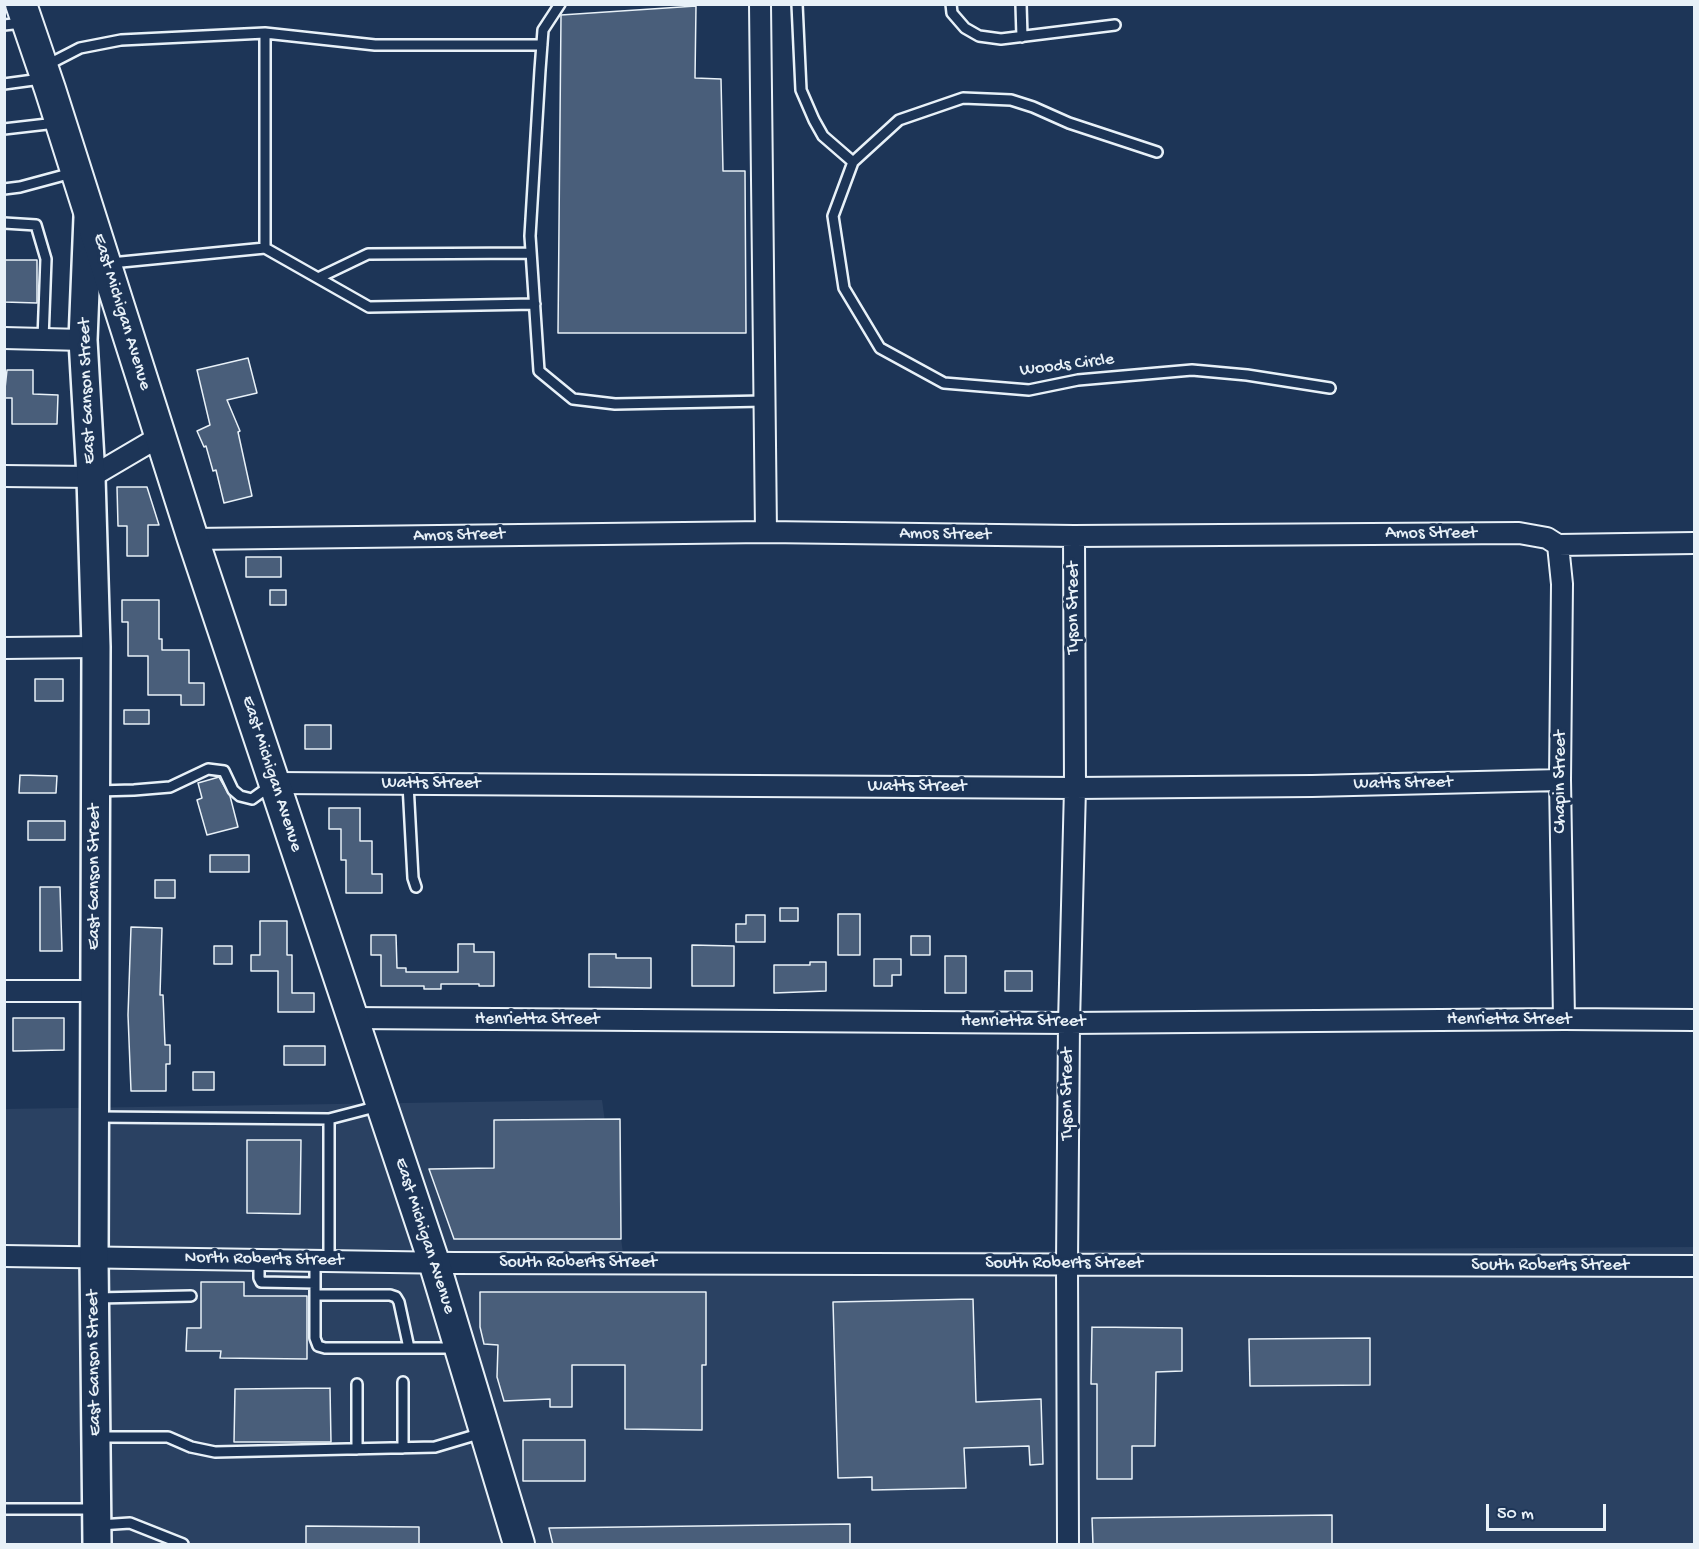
<!DOCTYPE html>
<html>
<head>
<meta charset="utf-8">
<style>
	body { margin:0 }
	#map { position:relative; width:1699px; height:1549px; overflow:hidden; background:#1d3557; font-family:"Gochi Hand",sans-serif }
	canvas { display:block }
	.frame { position:absolute; inset:0; border:6px solid #e8f1f8; pointer-events:none }
	.scale { position:absolute; left:1486px; top:1504px; width:120px; height:27px; box-sizing:border-box; border:3px solid #e8f1f8; border-top:0; padding-left:8px; font-size:18px; line-height:21px; white-space:nowrap; color:#e8f1f8; -webkit-text-stroke:4px #1d3557; paint-order:stroke }
</style>
</head>
<body>
<div id="map">
<canvas width="1699" height="1549"></canvas>
<div class="frame"></div>
<div class="scale">50 m</div>
</div>
<script>
const context = document.querySelector('canvas').getContext('2d');
context.lineJoin = 'round';
function fillPath(path, color) { context.fillStyle = color; context.fill(path, 'evenodd'); }
const toPath = rows => new Path2D(rows.map(r => 'M' + r).join(''));
function strokePath(path, color, width, dash) { context.strokeStyle = color; context.lineWidth = width; context.lineCap = dash ? 'butt' : 'round'; context.setLineDash(dash || []); context.stroke(path); }
function write(font, color, halo, rows, align = 'center') {
  context.font = font + ' "Gochi Hand",sans-serif'; context.lineWidth = 6; context.setLineDash([]); context.textBaseline = 'middle'; context.strokeStyle = halo; context.fillStyle = color; for (const [text, x, y, turn = 0] of rows) {
    context.save(); context.translate(x, y); context.rotate((+turn || 0) * Math.PI / 180); context.textAlign = isNaN(turn) ? turn : align; if (halo) context.strokeText(text, 0, 0); context.fillText(text, 0, 0); context.restore();
  }
}
const built = toPath([
	[602,1100,623,1253,1694,1247,1694,1544,5,1544,4,1109]
]);
const building = toPath([
	[696,6,695,78,721,79,723,171,745,171,746,333,558,333,561,15,696,6],
	[4,260,37,260,37,303,4,302,4,260],
	[248,358,257,393,227,400,240,431,238,432,252,496,224,503,216,470,213,471,206,446,204,447,197,431,210,425,197,370,248,358],
	[7,370,33,370,33,394,58,395,57,424,12,424,12,398,4,398,7,370],
	[117,487,147,487,159,525,148,525,148,556,127,556,127,526,118,526,117,487],
	[246,557,281,557,281,577,246,577,246,557],
	[270,590,286,590,286,605,270,605,270,590],
	[122,600,159,600,159,639,162,639,162,650,189,650,189,683,204,683,204,705,181,705,181,695,148,695,148,656,128,656,128,622,122,622,122,600],
	[35,679,63,679,63,701,35,701,35,679],
	[124,710,149,710,149,724,124,724,124,710],
	[305,725,331,725,331,749,305,749,305,725],
	[20,775,57,776,56,793,19,793,20,775],
	[219,777,230,796,238,827,207,835,197,800,202,798,198,783,219,777],
	[329,808,360,808,360,841,372,841,372,874,382,874,382,893,346,893,346,860,341,860,341,829,329,829,329,808],
	[28,821,65,821,65,840,28,840,28,821],
	[210,855,249,855,249,872,210,872,210,855],
	[155,880,175,880,175,898,155,898,155,880],
	[40,887,60,887,62,951,40,951,40,887],
	[780,908,798,908,798,921,780,921,780,908],
	[838,914,860,914,860,955,838,955,838,914],
	[746,915,765,915,765,942,736,942,736,924,746,924,746,915],
	[260,921,287,921,287,955,292,955,292,993,314,993,314,1012,278,1012,278,971,251,971,251,955,260,955,260,921],
	[131,927,162,928,160,995,163,995,165,1045,170,1045,170,1064,166,1064,166,1091,131,1091,128,1015,131,927],
	[371,935,396,935,397,968,406,968,406,972,458,972,458,944,474,944,474,952,494,952,494,986,479,986,479,984,441,984,441,989,424,989,424,986,381,986,381,955,371,955,371,935],
	[911,936,930,936,930,955,911,955,911,936],
	[692,945,734,946,734,986,692,986,692,945],
	[214,946,232,946,232,964,214,964,214,946],
	[589,954,616,954,616,958,651,958,651,988,589,987,589,954],
	[945,956,966,956,966,993,945,993,945,956],
	[874,959,901,959,901,975,892,975,892,986,874,986,874,959],
	[810,962,826,962,826,991,774,993,774,965,810,965,810,962],
	[1005,971,1032,971,1032,991,1005,991,1005,971],
	[13,1018,64,1018,64,1050,13,1051,13,1018],
	[284,1046,325,1046,325,1065,284,1065,284,1046],
	[193,1072,214,1072,214,1090,193,1090,193,1072],
	[620,1119,621,1239,454,1239,429,1169,494,1168,494,1120,620,1119],
	[247,1140,301,1140,300,1214,247,1213,247,1140],
	[201,1282,244,1282,244,1296,307,1296,307,1359,220,1358,221,1351,186,1351,187,1328,201,1328,201,1282],
	[480,1292,706,1292,706,1365,702,1365,702,1430,625,1429,625,1365,572,1365,572,1407,550,1407,550,1399,504,1401,497,1377,498,1345,484,1344,480,1327,480,1292],
	[973,1299,976,1402,1041,1399,1043,1464,1030,1465,1029,1446,964,1448,966,1488,872,1490,872,1477,838,1478,833,1302,973,1299],
	[1092,1327,1182,1328,1182,1371,1156,1372,1155,1446,1132,1446,1132,1479,1097,1479,1097,1384,1091,1384,1092,1327],
	[1370,1338,1370,1385,1250,1386,1249,1339,1370,1338],
	[330,1388,331,1442,234,1442,235,1389,330,1388],
	[523,1440,585,1440,585,1481,523,1481,523,1440],
	[1332,1515,1332,1545,1093,1545,1092,1518,1332,1515],
	[850,1524,850,1545,553,1545,549,1528,850,1524],
	[306,1526,419,1527,419,1545,306,1545,306,1526]
]);
const lane = toPath([
	[560,4,543,30,540,70,530,236,539,371,573,399,615,404,764,401],
	[797,4,801,90,814,120,823,136,853,162],
	[951,4,952,13,965,28,979,36,1001,39,1115,25],
	[1021,4,1022,37],
	[4,25,22,23],
	[265,33,375,45,542,45],
	[47,65,80,48,121,40,265,33,265,248,111,263],
	[4,84,41,79],
	[4,129,56,123],
	[1157,152,1069,123,1033,107,1011,100,963,98,899,120,853,162,833,216,844,288,880,348,944,383,1029,390,1078,380,1192,370,1247,375,1330,388],
	[4,189,20,187,72,173],
	[4,223,36,225,46,259,43,339],
	[265,248,369,307,535,304],
	[318,278,368,254,531,253],
	[408,784,413,878,416,887],
	[97,791,134,790,170,787,208,769,224,771,233,790,240,796,252,799,270,786],
	[97,1117,329,1119,379,1106],
	[329,1119,329,1261],
	[259,1260,259,1278,261,1282,315,1283],
	[315,1261,315,1338,318,1346,325,1348,455,1348],
	[315,1295,390,1295,396,1297,399,1302,409,1348],
	[97,1298,191,1296],
	[403,1382,403,1448],
	[357,1384,357,1449],
	[98,1437,168,1437,191,1447,215,1452,435,1447,482,1433],
	[4,1509,94,1509],
	[99,1525,130,1523,183,1544]
]);
const street = toPath([
	[760,4,766,532],
	[4,338,83,340],
	[4,476,91,477,159,437],
	[193,539,766,532,1074,536,1519,533,1547,538,1558,545,1694,543],
	[1558,545,1562,584,1560,780,1564,1019],
	[4,648,96,647],
	[275,783,1075,788,1312,786,1560,780],
	[4,991,95,991],
	[351,1018,1069,1023,1564,1019,1694,1020],
	[4,1256,454,1263,1694,1266],
	[1068,1544,1067,1263,1069,1023,1075,788,1074,536]
]);
const secondary = toPath([
	[88,217,83,340,91,477,96,647,94,1258,97,1544]
]);
const primary = toPath([
	[21,4,50,89,193,539,434,1262,519,1544]
]);
const streetNames = [
	["East Michigan Avenue",121,312,73],
	["Woods Circle",1067,366,-7],
	["East Ganson Street",88,391,-92],
	["Amos Street",1431,534],
	["Amos Street",945,535,1],
	["Amos Street",459,536,-1],
	["Tyson Street",1074,608,-90],
	["East Michigan Avenue",271,774,72],
	["Chapin Street",1561,782,-90],
	["Watts Street",431,784],
	["Watts Street",1403,784,-1],
	["Watts Street",917,787],
	["East Ganson Street",95,877,-90],
	["Henrietta Street",537,1020],
	["Henrietta Street",1509,1020],
	["Henrietta Street",1023,1022],
	["Tyson Street",1068,1094,-90],
	["East Michigan Avenue",424,1236,72],
	["North Roberts Street",264,1260,1],
	["South Roberts Street",578,1263],
	["South Roberts Street",1064,1264],
	["South Roberts Street",1550,1266],
	["East Ganson Street",95,1363,-91]
];
fillPath(built, '#2a4162');
fillPath(building, '#495e7a');
strokePath(building, '#e8f1f8', 1.5);
strokePath(lane, '#e8f1f8', 14);
strokePath(street, '#e8f1f8', 24);
strokePath(secondary, '#e8f1f8', 32);
strokePath(primary, '#e8f1f8', 34);
strokePath(lane, '#1d3557', 9);
strokePath(street, '#1d3557', 20);
strokePath(secondary, '#1d3557', 27);
strokePath(primary, '#1d3557', 30);
write('18px', '#e8f1f8', '#1d3557', streetNames);
</script>
</body>
</html>
